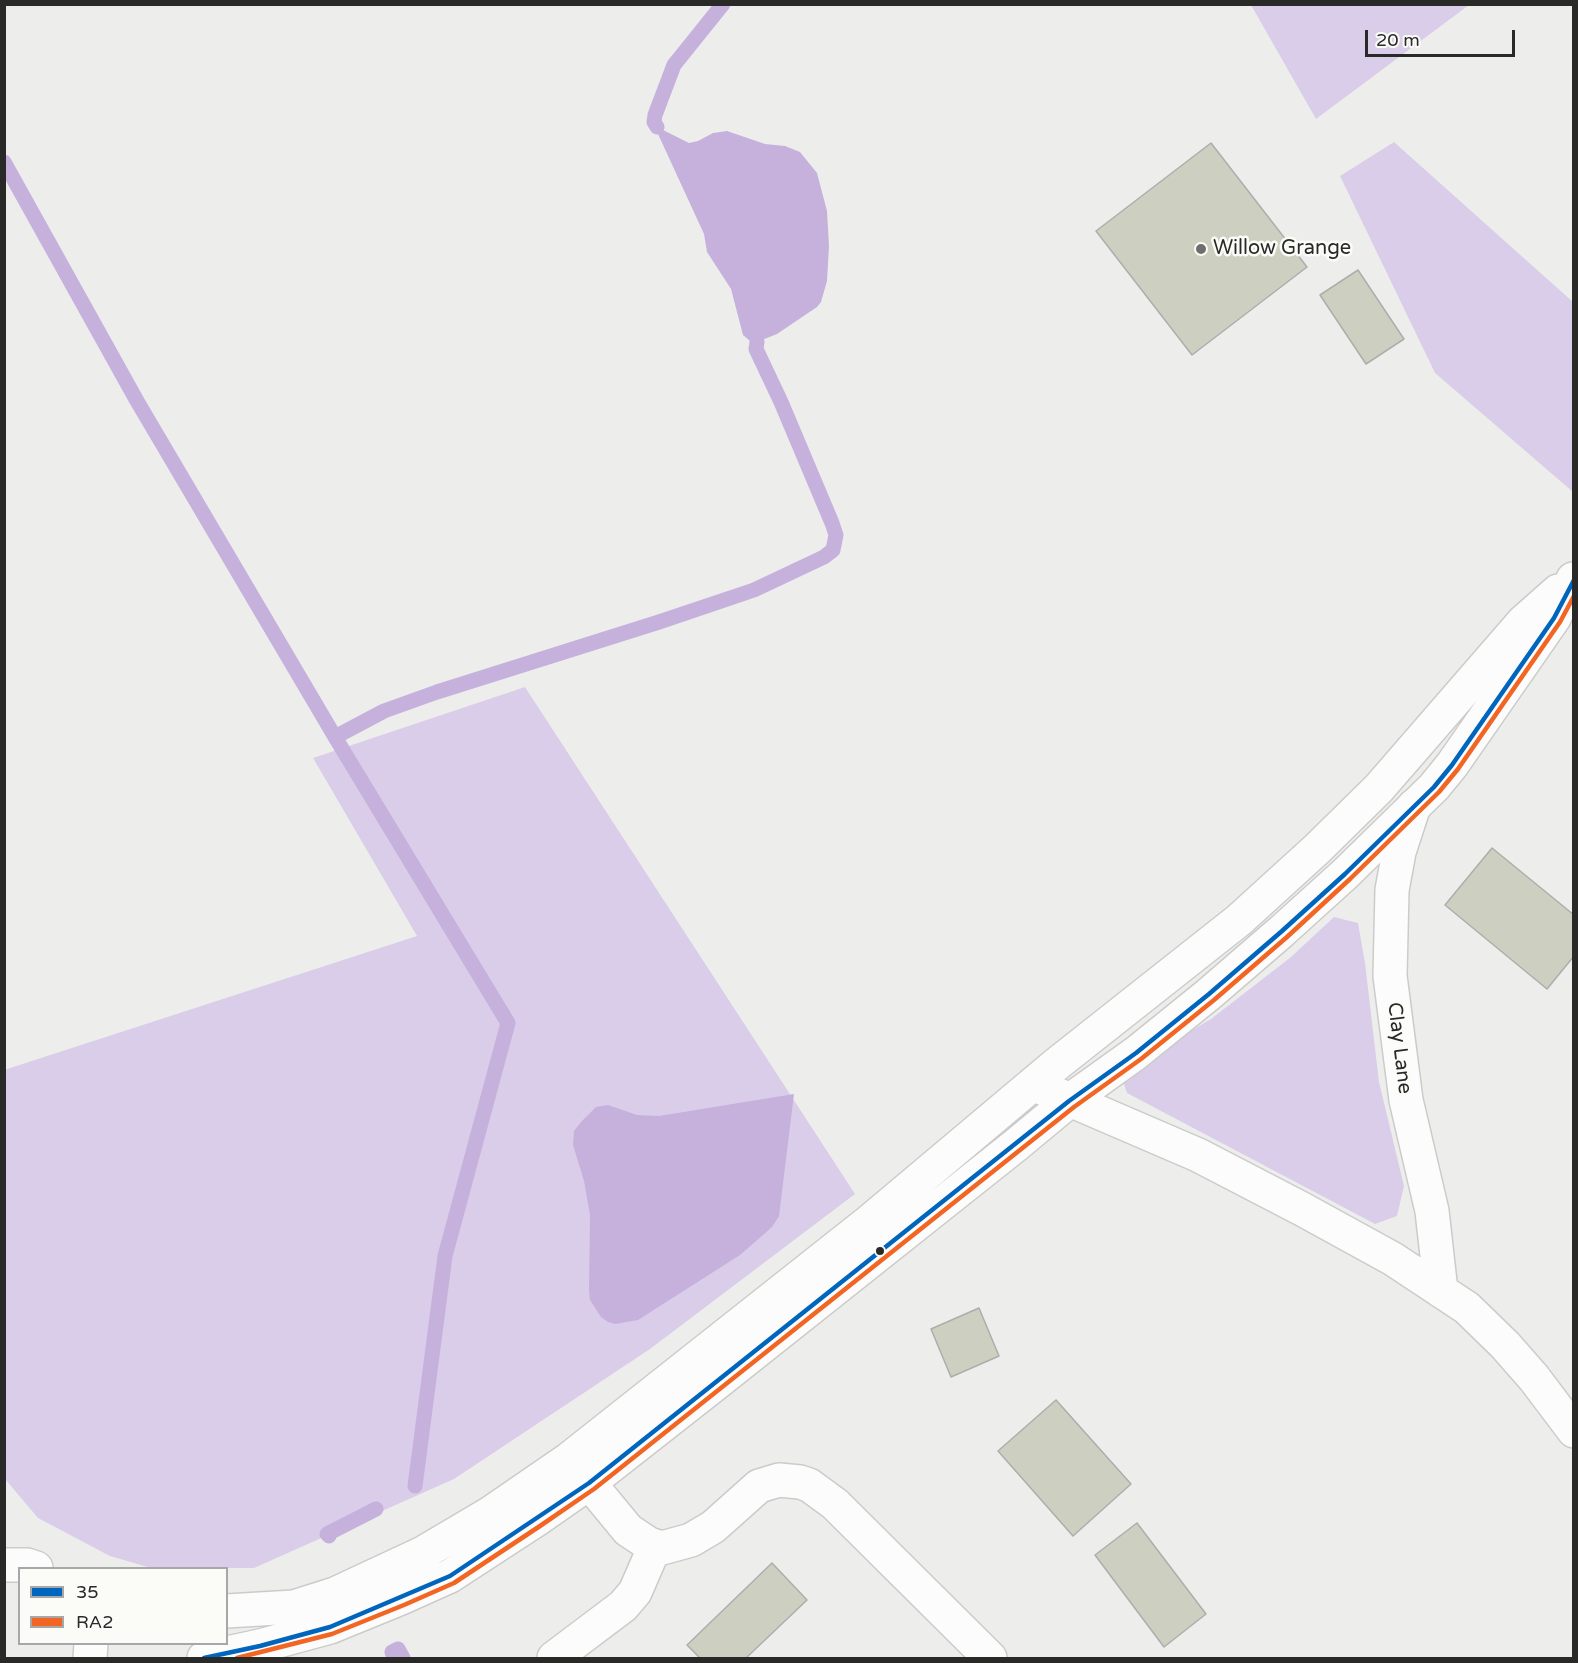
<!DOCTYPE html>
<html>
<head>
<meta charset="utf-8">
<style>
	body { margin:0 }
	#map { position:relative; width:1578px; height:1663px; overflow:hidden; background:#edeeec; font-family:"Varela Round",sans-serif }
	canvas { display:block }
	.frame { position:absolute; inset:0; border:6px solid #292a28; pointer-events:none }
	.legend { position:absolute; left:18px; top:1567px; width:210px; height:78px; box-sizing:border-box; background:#fbfcf8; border:2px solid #a7a8a5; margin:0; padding:8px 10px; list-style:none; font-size:18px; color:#292a28 }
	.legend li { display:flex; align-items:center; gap:12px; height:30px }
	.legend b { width:30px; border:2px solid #a7a8a5 }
	.scale { position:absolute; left:1365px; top:30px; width:150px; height:27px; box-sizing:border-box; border:3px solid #292a28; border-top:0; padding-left:8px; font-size:18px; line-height:21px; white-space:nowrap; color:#292a28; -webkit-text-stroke:4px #fbfcf8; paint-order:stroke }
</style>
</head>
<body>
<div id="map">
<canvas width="1578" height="1663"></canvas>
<div class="frame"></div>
<ul class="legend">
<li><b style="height:8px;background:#0065bd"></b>35</li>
<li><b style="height:8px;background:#f26522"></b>RA2</li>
</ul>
<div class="scale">20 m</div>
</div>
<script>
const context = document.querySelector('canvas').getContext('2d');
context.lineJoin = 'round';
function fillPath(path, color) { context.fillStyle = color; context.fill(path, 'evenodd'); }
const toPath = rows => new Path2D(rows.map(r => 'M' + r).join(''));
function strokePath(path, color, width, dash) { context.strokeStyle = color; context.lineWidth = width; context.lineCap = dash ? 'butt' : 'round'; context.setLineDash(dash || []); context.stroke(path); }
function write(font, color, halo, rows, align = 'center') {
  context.font = font + ' "Varela Round",sans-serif'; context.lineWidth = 5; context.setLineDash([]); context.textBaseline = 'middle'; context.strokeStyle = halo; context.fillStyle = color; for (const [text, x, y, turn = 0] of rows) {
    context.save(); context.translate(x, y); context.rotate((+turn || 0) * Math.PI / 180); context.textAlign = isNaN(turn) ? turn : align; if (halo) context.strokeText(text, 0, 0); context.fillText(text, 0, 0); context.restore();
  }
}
const green = toPath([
	[1251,5,1469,5,1316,119],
	[1394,142,1573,302,1573,492,1435,373,1340,176],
	[525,687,855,1194,650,1349,454,1479,254,1568,151,1568,110,1556,38,1518,5,1479,4,1070,417,936,313,758],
	[1334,917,1358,923,1365,963,1379,1082,1404,1186,1397,1216,1375,1224,1127,1093,1120,1073,1211,1019,1291,957]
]);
const water = toPath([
	[657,127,689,143,698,141,713,133,727,131,765,144,785,146,800,152,817,173,827,211,829,246,827,281,821,302,817,307,777,334,757,342,750,341,743,335,731,289,707,252,704,234,658,134],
	[794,1094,779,1216,772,1227,740,1255,638,1320,615,1324,608,1322,601,1317,590,1300,589,1291,590,1215,584,1181,573,1145,574,1131,581,1122,596,1107,608,1105,637,1115,659,1116]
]);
const stream = toPath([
	[657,127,654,122,655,115,674,65,723,4],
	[4,162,137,401,335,737,508,1023,445,1256,415,1486],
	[335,737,384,711,437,692,659,622,754,590,824,557,833,550,836,535,832,523,781,402,756,349,757,342],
	[329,1536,327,1534,376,1509],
	[394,1658,392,1652,398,1649,403,1658]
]);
const building = toPath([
	[1211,143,1307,267,1192,355,1096,231,1211,143],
	[1358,270,1404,339,1366,364,1320,295,1358,270],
	[1492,848,1574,915,1574,956,1547,989,1445,905,1492,848],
	[979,1308,999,1356,951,1377,931,1329,979,1308],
	[1056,1400,1131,1484,1073,1536,998,1451,1056,1400],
	[1137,1523,1206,1614,1164,1647,1095,1555,1137,1523],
	[772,1563,807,1600,746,1658,700,1658,687,1645,772,1563]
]);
const minor = toPath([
	[1414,806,1399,852,1392,890,1390,976,1406,1100,1432,1211,1441,1291],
	[1033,1084,1198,1155,1302,1209,1393,1259,1467,1308,1505,1345,1534,1378,1574,1431],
	[572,1462,628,1530,649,1544,662,1548,691,1540,713,1527,759,1486,779,1480,800,1482,809,1485,835,1504,990,1658],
	[554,1658,623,1606,635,1592,655,1546]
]);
const major = toPath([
	[4,1565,27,1565,36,1568],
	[226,1611,294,1607,335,1594,423,1553,489,1514,569,1459,870,1221,1058,1063,1239,920,1317,849,1379,788,1523,622,1558,591],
	[90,1658,91,1644],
	[204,1658,260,1646,330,1627,401,1598,450,1576,536,1520,589,1483,719,1381,1016,1145,1069,1101,1136,1053,1209,994,1282,931,1345,874,1434,787,1452,765,1554,618,1573,579]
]);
const bus1 = toPath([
	[204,1658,260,1646,330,1627,450,1576,589,1483,1069,1101,1136,1053,1209,994,1282,931,1345,874,1434,787,1452,765,1554,618,1574,580]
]);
const bus2 = toPath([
	[237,1658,332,1634,404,1605,454,1583,540,1526,594,1489,1074,1107,1141,1059,1214,1000,1287,937,1350,879,1439,792,1458,769,1560,622,1574,596]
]);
const markers = [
	[1201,249,6,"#6e6f6d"],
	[880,1251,5,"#292a28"]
];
const poiNames = [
	["Willow Grange",1213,249]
];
const streetNames = [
	["Clay Lane",1399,1048,83]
];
fillPath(green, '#dacde9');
fillPath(water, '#c6b1dd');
strokePath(stream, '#c6b1dd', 15);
fillPath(building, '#cdd0c1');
strokePath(building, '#adadac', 1.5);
strokePath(minor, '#cbccca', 36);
strokePath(major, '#cbccca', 36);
strokePath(minor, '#fcfcfc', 33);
strokePath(major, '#fcfcfc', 33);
strokePath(bus1, '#0065bd', 4.5);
strokePath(bus2, '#f26522', 4.5);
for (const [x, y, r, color] of markers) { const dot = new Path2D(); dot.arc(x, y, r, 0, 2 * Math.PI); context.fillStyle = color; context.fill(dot); strokePath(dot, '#fbfcf8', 2); }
write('20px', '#292a28', '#fbfcf8', poiNames, 'left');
write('20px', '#292a28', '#fbfcf8', streetNames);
</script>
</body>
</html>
